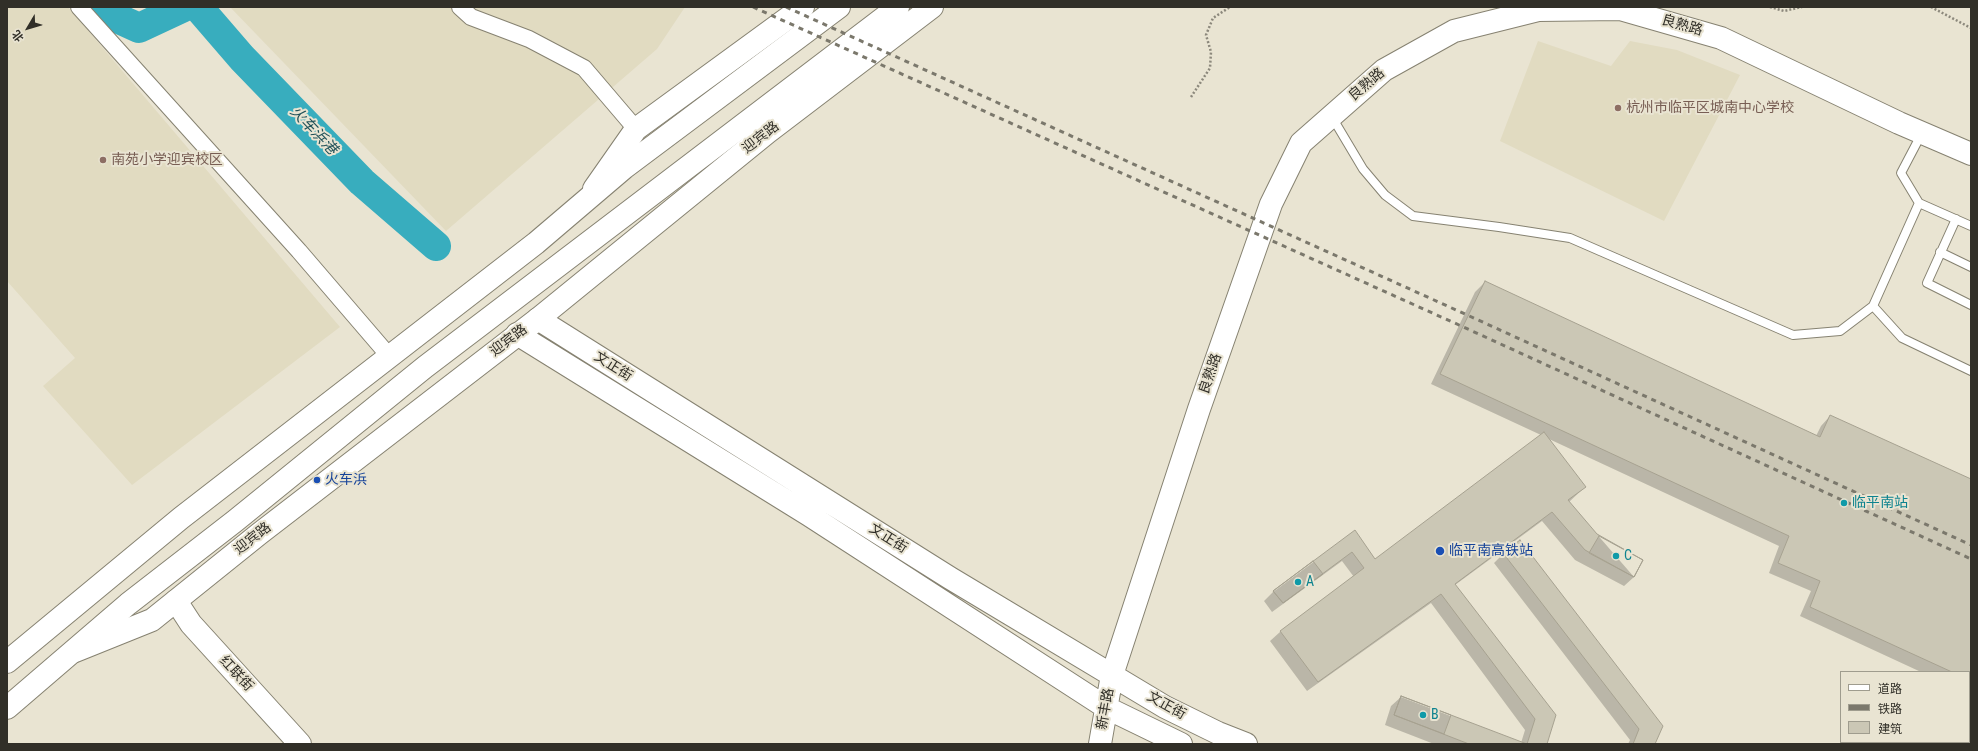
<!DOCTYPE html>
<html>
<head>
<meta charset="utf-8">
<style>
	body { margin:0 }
	#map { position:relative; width:1978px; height:751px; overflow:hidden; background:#e9e4d2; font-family:"Roboto Condensed","Noto Sans SC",sans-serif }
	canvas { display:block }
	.frame { position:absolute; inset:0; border:8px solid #312f28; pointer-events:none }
	.legend { position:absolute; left:1840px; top:671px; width:130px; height:72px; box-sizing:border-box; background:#e9e4d2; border:1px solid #9f9c8e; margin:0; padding:5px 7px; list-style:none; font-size:12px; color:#312f28 }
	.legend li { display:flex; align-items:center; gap:8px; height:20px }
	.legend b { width:20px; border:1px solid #9f9c8e }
	.north { position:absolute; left:8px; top:8px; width:40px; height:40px; -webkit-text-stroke:3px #e9e4d2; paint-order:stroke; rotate:232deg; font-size:11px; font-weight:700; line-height:16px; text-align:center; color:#312f28 }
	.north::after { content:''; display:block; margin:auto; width:14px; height:18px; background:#312f28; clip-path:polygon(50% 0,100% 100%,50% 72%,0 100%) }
</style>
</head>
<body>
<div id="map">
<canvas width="1978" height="751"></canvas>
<div class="frame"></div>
<ul class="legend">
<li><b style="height:5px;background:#fff"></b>道路</li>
<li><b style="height:5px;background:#7b786c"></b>铁路</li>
<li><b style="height:11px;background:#cbc7b5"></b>建筑</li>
</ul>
<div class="north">北</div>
</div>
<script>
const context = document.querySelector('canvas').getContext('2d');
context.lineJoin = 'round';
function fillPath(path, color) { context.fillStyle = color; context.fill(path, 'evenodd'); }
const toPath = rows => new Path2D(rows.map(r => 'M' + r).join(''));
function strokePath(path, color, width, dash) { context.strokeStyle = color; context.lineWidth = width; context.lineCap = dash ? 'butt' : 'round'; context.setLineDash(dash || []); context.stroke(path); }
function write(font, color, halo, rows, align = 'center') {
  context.font = font + ' "Roboto Condensed","Noto Sans SC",sans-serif'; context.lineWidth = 4; context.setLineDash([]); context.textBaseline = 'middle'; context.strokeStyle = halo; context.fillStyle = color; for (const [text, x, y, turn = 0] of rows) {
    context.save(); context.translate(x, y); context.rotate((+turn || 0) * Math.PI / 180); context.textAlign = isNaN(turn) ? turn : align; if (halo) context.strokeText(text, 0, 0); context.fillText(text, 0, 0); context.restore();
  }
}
const built = toPath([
	[7,7,68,7,340,327,132,485,43,386,75,358,7,281],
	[230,7,685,7,657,49,446,231],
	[1538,41,1611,66,1630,41,1677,50,1740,75,1664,221,1500,141]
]);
const shadow = toPath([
	[1485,282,1816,436,1821,426,1830,416,1971,481,1971,695,1969,694,1969,672,1921,672,1800,616,1811,591,1769,573,1779,546,1549,439,1585,487,1569,502,1634,577,1624,586,1575,560,1542,521,1455,585,1555,715,1546,744,1434,744,1385,725,1391,706,1401,697,1521,743,1525,730,1431,603,1307,691,1270,641,1280,632,1354,577,1342,561,1272,612,1264,601,1273,592,1354,532,1375,561,1541,435,1431,384,1475,292],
	[1504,553,1654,744,1628,744,1630,740,1494,563]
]);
const river = toPath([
	[102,7,106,13,139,28,184,7],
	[198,7,242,58,362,182,436,246]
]);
const building = toPath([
	[1485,281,1820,437,1830,415,1971,479,1971,681,1969,680,1969,672,1952,672,1810,607,1820,581,1778,563,1789,536,1440,374,1485,281],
	[1544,432,1586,487,1568,500,1597,534,1643,560,1634,577,1585,550,1552,512,1455,584,1556,715,1547,744,1469,744,1394,715,1401,696,1527,744,1535,719,1441,594,1318,682,1280,631,1364,568,1352,552,1283,603,1273,591,1355,530,1375,559,1544,432],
	[1599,536,1643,560,1634,577,1589,553,1599,536],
	[1520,540,1663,726,1655,744,1633,744,1639,729,1503,553,1520,540],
	[1313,561,1323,574,1283,603,1273,591,1313,561],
	[1401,696,1451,715,1444,734,1394,715,1401,696]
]);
const path = toPath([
	[1770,7,1784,11,1802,7],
	[1931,7,1971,28],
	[1191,97,1210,68,1211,52,1206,35,1213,18,1230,7]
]);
const lane = toPath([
	[1332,117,1363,169,1385,195,1413,216,1499,227,1570,238,1793,335,1840,331,1873,306,1919,203],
	[1922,133,1901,173,1919,203,1971,226],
	[1956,219,1927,283,1971,305],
	[1940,252,1971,267],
	[1873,306,1902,338,1971,371]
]);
const street = toPath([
	[79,7,299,251,390,357],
	[460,7,471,17,529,39,584,68,636,129]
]);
const secondary = toPath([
	[538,319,950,578,1165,707,1218,733,1246,744],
	[517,334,809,515,1107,708,1181,744],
	[176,601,191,624,300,744],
	[1100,744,1112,675,1199,409,1271,204,1301,143,1384,70,1454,31,1538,10,1620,9,1721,38,1899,123,1971,154]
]);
const primary = toPath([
	[594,189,636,129,803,7],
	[75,651,152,620,259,534,538,319,768,132,932,7]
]);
const highway = toPath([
	[7,662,181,518,536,243,624,168,839,7],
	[7,708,128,604,235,521,425,367,898,7]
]);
const rail = toPath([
	[753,7,1459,325,1971,559],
	[786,7,1465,314,1971,545]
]);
const markers = [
	[1618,108,4,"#8d6e63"],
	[103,160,4,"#8d6e63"],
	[317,480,4,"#1a4fb4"],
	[1844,503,4,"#0f9aa8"],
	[1440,551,5,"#1a4fb4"],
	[1616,556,4,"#0f9aa8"],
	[1298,582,4,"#0f9aa8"],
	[1423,715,4,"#0f9aa8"]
];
const streetNames = [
	["良熟路",1682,26,16],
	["良熟路",1367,85,-40],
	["迎宾路",761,138,-38],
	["迎宾路",509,341,-37],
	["文正街",613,367,32],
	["良熟路",1211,374,-71],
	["迎宾路",253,539,-38],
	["文正街",888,539,32],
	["红联街",236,674,47],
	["文正街",1166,706,29],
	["新丰路",1106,709,-80]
];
const educationNames = [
	["杭州市临平区城南中心学校",1626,108],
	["南苑小学迎宾校区",111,160]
];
const transitNames = [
	["火车浜",325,480],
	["临平南高铁站",1449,551]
];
const cultureNames = [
	["临平南站",1852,503],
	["C",1624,556],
	["A",1306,582],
	["B",1431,715]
];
const waterNames = [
	["火车浜港",313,131,46]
];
fillPath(built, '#e1dbc1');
fillPath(shadow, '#0003');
strokePath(river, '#38adbe', 30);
fillPath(building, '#cbc7b5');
strokePath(building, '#a6a190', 1);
strokePath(lane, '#868271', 10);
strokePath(street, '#868271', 18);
strokePath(secondary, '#868271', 24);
strokePath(primary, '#868271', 24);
strokePath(highway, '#868271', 24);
strokePath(path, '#8c887c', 2.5, [2, 2]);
strokePath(lane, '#fff', 8);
strokePath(street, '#fff', 16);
strokePath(secondary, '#fff', 22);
strokePath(primary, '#fff', 22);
strokePath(highway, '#fff', 22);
strokePath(rail, '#7b786c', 3, [5, 5]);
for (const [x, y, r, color] of markers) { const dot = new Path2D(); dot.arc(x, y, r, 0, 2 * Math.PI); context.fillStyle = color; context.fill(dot); strokePath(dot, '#e9e4d2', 1.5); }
write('14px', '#312f28', '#e9e4d2', streetNames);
write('14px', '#785e54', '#e9e4d2', educationNames, 'left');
write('14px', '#164399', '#e9e4d2', transitNames, 'left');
write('14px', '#0d838f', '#e9e4d2', cultureNames, 'left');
write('italic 15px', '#205158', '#e9e4d2', waterNames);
</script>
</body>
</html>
